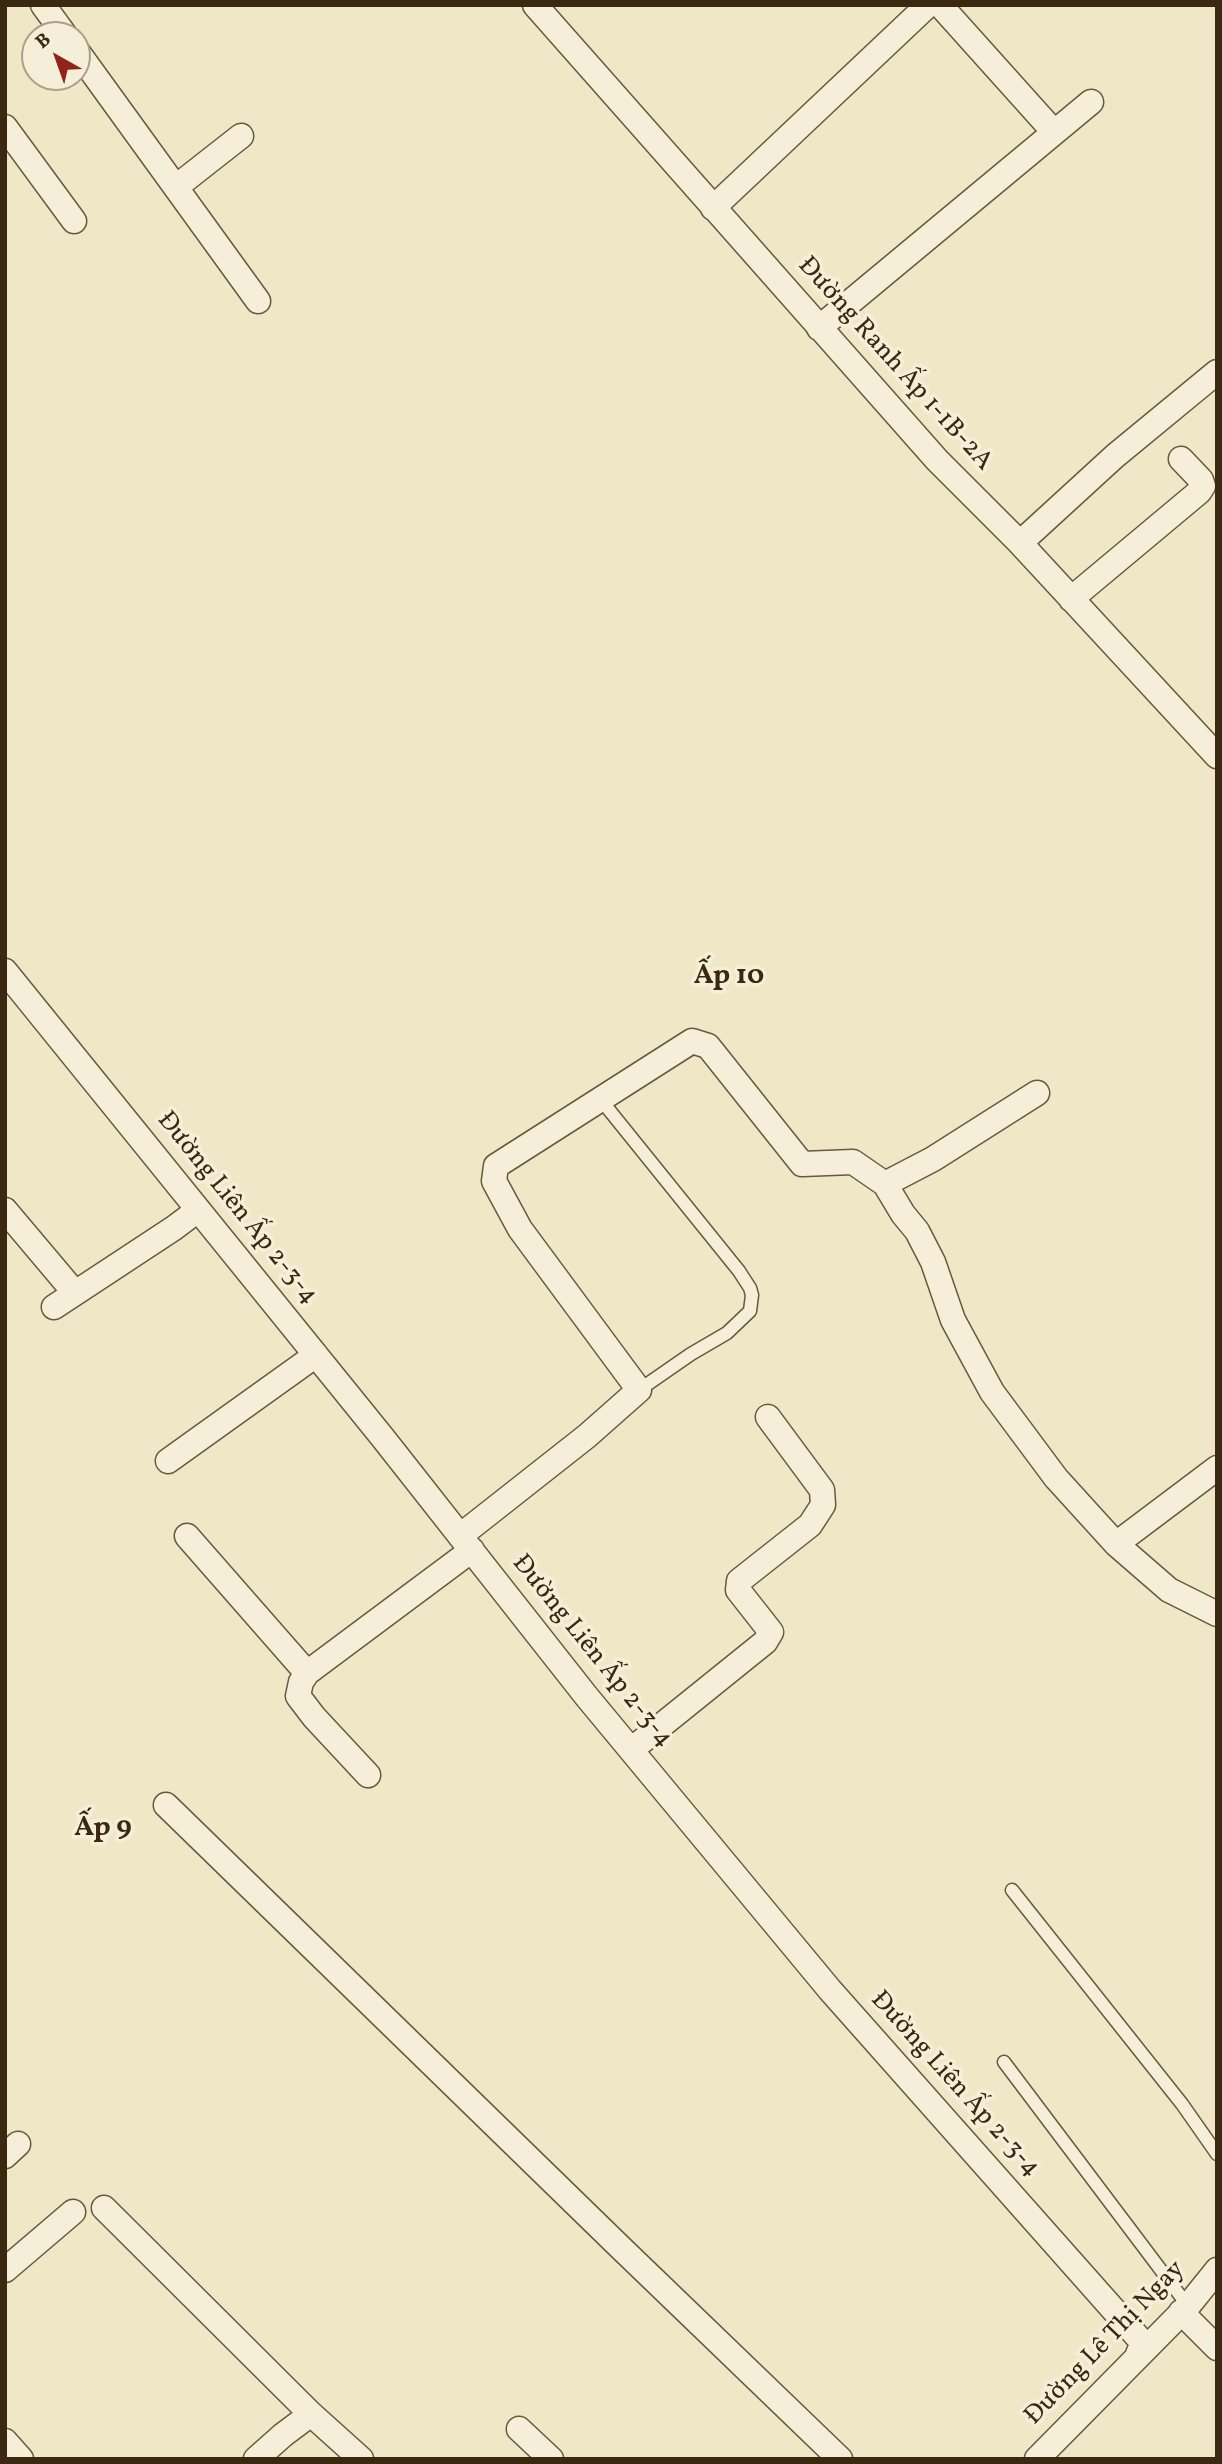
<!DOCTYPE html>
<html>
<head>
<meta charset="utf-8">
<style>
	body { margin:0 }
	#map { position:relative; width:1222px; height:2464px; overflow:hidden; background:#f0e7c6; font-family:Vollkorn,serif }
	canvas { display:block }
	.frame { position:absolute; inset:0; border:7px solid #3b2811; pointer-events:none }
	.north { position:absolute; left:21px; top:21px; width:70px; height:70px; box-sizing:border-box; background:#f5efda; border:2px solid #ab9f8a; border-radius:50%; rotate:320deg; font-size:19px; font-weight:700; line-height:28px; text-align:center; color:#3b2811 }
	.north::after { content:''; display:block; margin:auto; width:24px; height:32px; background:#8f2418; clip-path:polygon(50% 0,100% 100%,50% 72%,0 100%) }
</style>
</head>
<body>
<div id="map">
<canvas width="1222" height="2464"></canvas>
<div class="frame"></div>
<div class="north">B</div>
</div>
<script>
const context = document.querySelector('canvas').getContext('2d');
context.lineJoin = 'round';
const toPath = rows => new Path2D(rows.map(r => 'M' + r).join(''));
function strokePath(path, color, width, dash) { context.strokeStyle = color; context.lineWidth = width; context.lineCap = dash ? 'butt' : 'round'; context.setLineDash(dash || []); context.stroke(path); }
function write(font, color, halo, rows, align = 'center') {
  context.font = font + ' Vollkorn,serif'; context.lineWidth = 7; context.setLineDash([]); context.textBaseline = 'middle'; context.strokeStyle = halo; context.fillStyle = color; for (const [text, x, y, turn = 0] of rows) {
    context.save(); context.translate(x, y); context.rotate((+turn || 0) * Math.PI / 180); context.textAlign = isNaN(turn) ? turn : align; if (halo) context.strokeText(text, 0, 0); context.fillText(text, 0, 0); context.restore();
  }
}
const service = toPath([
	[601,1100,739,1271,750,1288,752,1295,750,1311,727,1333,691,1354,639,1390],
	[1012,1890,1182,2104,1217,2154],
	[1004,2062,1188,2306]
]);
const minor = toPath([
	[43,5,65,35],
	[535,5,937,460,1020,543,1217,756],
	[940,5,1054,132],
	[77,51,258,301],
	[5,127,74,221],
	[176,187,241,136],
	[713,208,928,5],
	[819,328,1091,102],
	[1020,543,1115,456,1217,372],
	[1071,599,1199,492,1203,486,1201,480,1181,459],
	[5,971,383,1438,587,1697,830,1990,1143,2343,1138,2354],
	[885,1184,933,1159,1037,1093],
	[5,1210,75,1293],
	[54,1307,174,1228,198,1210],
	[168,1461,316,1355],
	[1217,1468,1116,1544,1169,1590,1217,1614],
	[187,1536,307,1673,472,1550],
	[460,1536,587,1436,639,1390,520,1229,494,1181,496,1166,692,1041,708,1046,802,1164,853,1162,885,1184,903,1214,917,1231,933,1262,953,1320,992,1392,1056,1478,1116,1544],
	[307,1673,301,1682,298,1696,314,1717,368,1775],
	[631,1750,765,1642,771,1632,738,1590,739,1581,810,1525,823,1505,822,1490,768,1417],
	[166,1805,622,2249,840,2459],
	[5,2156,18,2144],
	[104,2208,311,2414],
	[5,2270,73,2212],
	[1181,2312,1217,2348],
	[519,2429,551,2459],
	[5,2441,21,2459],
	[256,2459,283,2435,311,2414,361,2459],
	[1037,2459,1188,2306,1217,2270]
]);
const streetNames = [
	["Đường Ranh Ấp 1-1B-2A",894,365,48],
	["Đường Liên Ấp 2-3-4",236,1209,51],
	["Đường Liên Ấp 2-3-4",591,1652,51],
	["Đường Liên Ấp 2-3-4",954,2085,48],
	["Đường Lê Thị Ngay",1106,2344,-46]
];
const neighbourhoodNames = [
	["Ấp 10",729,978],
	["Ấp 9",103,1830]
];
strokePath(service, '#68583e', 15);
strokePath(minor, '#68583e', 27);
strokePath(service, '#f5efda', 12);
strokePath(minor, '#f5efda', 24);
write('26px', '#3b2811', '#f5efda', streetNames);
write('bold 28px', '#3b2811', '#f5efda', neighbourhoodNames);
</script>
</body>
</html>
